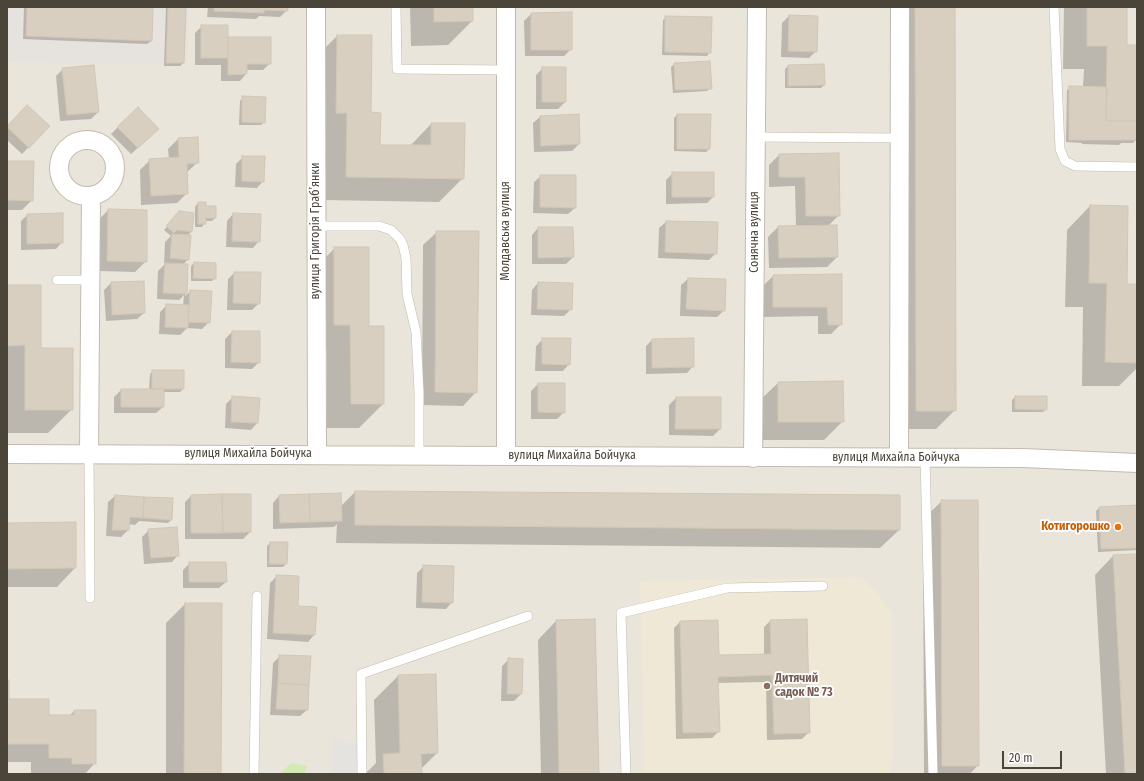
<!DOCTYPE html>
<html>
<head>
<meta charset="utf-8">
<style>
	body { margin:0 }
	#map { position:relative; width:1144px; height:781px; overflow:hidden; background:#f6f3ec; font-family:"Fira Sans Condensed",sans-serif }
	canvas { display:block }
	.frame { position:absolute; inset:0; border:8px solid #4b4439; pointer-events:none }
	.scale { position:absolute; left:1002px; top:751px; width:60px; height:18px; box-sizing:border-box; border:2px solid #4b4439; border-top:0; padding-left:5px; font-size:12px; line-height:14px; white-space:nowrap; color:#4b4439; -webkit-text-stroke:3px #fff; paint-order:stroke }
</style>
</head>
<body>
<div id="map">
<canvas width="1144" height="781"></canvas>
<div class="frame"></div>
<div class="scale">20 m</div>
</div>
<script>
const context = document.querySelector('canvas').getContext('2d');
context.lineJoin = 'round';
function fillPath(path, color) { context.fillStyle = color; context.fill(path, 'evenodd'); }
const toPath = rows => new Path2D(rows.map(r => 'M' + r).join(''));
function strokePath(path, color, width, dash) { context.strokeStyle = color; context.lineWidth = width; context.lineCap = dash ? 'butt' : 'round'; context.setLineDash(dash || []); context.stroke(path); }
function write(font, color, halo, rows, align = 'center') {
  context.font = font + ' "Fira Sans Condensed",sans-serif'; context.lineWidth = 3.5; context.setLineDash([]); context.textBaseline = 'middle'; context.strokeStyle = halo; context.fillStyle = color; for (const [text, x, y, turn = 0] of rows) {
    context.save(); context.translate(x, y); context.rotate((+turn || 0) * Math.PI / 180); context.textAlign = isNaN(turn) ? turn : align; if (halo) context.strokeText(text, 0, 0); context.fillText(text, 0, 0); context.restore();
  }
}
const residential = toPath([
	[7,7,1137,7,1137,774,7,774]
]);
const industrial = toPath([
	[7,7,189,7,187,65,7,62]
]);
const education = toPath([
	[861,577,877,593,892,613,893,759,889,774,644,773,640,581]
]);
const green = toPath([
	[291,763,307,766,305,774,280,774]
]);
const parking = toPath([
	[333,738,361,746,357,774,332,774]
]);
const shadow = toPath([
	[24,7,132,7,151,41,147,44,23,39],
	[166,7,185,7,183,63,180,66,164,66],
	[208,7,287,7,287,10,280,17,259,16,256,19,207,17],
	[410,7,472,7,472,21,448,45,411,46],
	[897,7,954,7,955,410,936,429,898,429],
	[1064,7,1126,7,1126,46,1137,46,1137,127,1136,140,1133,143,1121,143,1119,145,1082,144,1082,143,1066,142,1067,90,1070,87,1083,87,1084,69,1063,69],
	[531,14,571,49,564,56,525,56,524,21],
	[789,16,816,51,809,58,781,57,782,23],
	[666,17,710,52,707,56,662,55,663,20],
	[202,26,227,38,270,63,263,70,246,70,246,74,240,81,221,81,221,65,195,65,195,33],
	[337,36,371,36,370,113,379,146,410,146,431,124,463,178,439,202,323,200,313,60],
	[674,64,711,88,707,91,673,93,671,67],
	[823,65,824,85,821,88,785,88,785,69,788,66],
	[543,68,565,68,565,102,558,109,536,109,536,75],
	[63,69,98,112,91,119,60,121,56,76],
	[243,97,264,122,261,125,239,125,240,101],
	[677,115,709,149,706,152,674,151,674,118],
	[540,117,579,144,572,151,534,152,533,123],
	[49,126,22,154,7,140,7,127],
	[118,127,151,136,131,154,111,134],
	[178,139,198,162,186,173,187,193,177,203,141,205,140,170,150,160,169,159,168,149],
	[838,154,839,215,828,226,837,257,827,267,769,268,768,237,778,227,796,227,795,186,769,187,769,165,779,155],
	[243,157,263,181,257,188,235,187,236,164],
	[7,162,32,200,22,210,7,210],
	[673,173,713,197,707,203,666,204,666,180],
	[541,176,575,208,568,214,533,213,534,182],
	[198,203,205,203,205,207,215,218,212,221,205,221,205,223,202,227,195,227,195,207],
	[1090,206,1126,285,1137,285,1137,368,1119,386,1082,386,1083,307,1065,307,1067,230],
	[108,210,146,261,135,272,98,271,98,221],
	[180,212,193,214,191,232,187,236,188,259,183,265,187,265,185,296,191,291,209,322,202,329,187,328,180,335,159,334,160,312,167,305,183,306,184,295,179,300,157,299,158,271,164,265,165,242,171,236,164,230],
	[233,214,259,241,253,248,226,247,227,221],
	[27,215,62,242,56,249,21,250,21,221],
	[666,222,717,223,716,253,709,260,658,258,659,228],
	[538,228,573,257,566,264,532,264,532,235],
	[437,232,476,392,463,406,422,405,423,245],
	[335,248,368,327,383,404,359,428,327,428,327,349,311,349,311,272],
	[194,263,215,278,212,281,191,281,191,266],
	[234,273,259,303,252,310,227,310,228,279],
	[841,275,841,324,831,334,818,334,818,316,763,317,763,286,773,276],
	[688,279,724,310,717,317,680,316,681,285],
	[111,283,144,313,137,319,106,321,104,290],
	[538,283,571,309,564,316,531,315,532,290],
	[7,286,72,409,48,433,7,433],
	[232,332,259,362,252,369,225,368,225,339],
	[543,339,569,364,563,371,535,371,536,346],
	[652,340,693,366,687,373,646,374,646,346],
	[153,371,183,389,180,392,163,392,163,407,156,413,114,413,114,397,121,390,149,390,150,374],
	[842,382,843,421,824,440,760,440,759,401,778,383],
	[538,384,564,412,557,419,531,419,531,391],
	[233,397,257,423,251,430,225,428,226,404],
	[1015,397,1046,409,1043,412,1012,412,1012,400],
	[676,398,720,429,713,436,669,435,669,405],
	[355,492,899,530,880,548,336,543,337,524,334,527,273,529,273,503,279,496,340,507],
	[250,495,250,532,243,539,185,539,185,502,191,496],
	[115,496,171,520,168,523,139,521,135,525,128,524,128,530,121,537,106,536,108,502],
	[942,501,978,765,970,774,924,774,923,519],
	[1137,506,1137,550,1098,552,1096,511,1099,508],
	[75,523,75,568,57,587,7,587,7,524],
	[149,530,178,555,172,562,144,564,142,537],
	[270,543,286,564,283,567,267,567,267,546],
	[1137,555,1137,774,1106,774,1095,575,1113,556],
	[190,563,226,582,219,588,183,588,183,570],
	[424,566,452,602,446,609,416,608,417,573],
	[277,576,314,635,308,642,267,639,270,583],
	[185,604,220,774,166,774,166,623],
	[556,621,598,774,541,774,538,640],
	[770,621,809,732,802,739,767,740,766,682,717,683,719,731,712,738,676,739,674,628,680,622,718,656,764,655,764,627],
	[280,656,307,710,300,716,270,715,273,663],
	[509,659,521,694,514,701,501,701,502,666],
	[435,675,437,753,420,770,421,774,365,774,376,763,374,700,398,676],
	[7,681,8,700,48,716,69,716,74,711,95,711,95,763,85,774,31,774,31,762,7,762]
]);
const building = toPath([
	[27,7,153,7,152,41,26,36,27,7],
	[168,7,186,7,184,63,166,63,168,7],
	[214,7,288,7,288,11,264,10,264,13,214,11,214,7],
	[434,7,473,7,473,21,434,22,434,7],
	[915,7,955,7,956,411,916,411,915,7],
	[1087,7,1127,7,1127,45,1137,45,1137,121,1106,121,1107,46,1087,46,1087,7],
	[572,12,572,50,531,50,531,13,572,12],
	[789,15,818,16,817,52,788,51,789,15],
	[665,16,712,17,711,53,665,52,665,16],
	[201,25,228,25,228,58,201,58,201,25],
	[337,35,372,35,371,112,381,113,380,145,431,145,431,123,465,123,464,179,346,177,347,113,336,113,337,35],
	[228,37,271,37,271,64,247,64,247,74,228,75,228,37],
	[710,61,712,89,675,90,674,63,710,61],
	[824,64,825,85,788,86,788,65,824,64],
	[94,65,99,112,67,115,62,68,94,65],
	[542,67,566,67,566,102,542,102,542,67],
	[1069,86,1107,87,1106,121,1137,121,1137,140,1069,140,1069,86],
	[242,96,266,97,265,123,242,122,242,96],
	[27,105,50,126,29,148,7,127,7,126,27,105],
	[138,107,159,129,138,148,117,127,138,107],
	[579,114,580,144,541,146,540,116,579,114],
	[677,114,711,114,710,149,677,149,677,114],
	[198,137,199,163,187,164,188,194,151,196,149,159,179,157,178,138,198,137],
	[839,153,840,216,806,216,805,177,779,177,779,154,839,153],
	[242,156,265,156,264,182,242,181,242,156],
	[7,161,34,161,33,201,7,200,7,161],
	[672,172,714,172,714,197,672,197,672,172],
	[540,175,576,175,576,208,540,207,540,175],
	[198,202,206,202,206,206,216,206,216,218,206,218,206,217,206,224,198,224,198,202],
	[1090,205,1128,206,1127,284,1137,284,1137,363,1105,362,1107,283,1089,283,1090,205],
	[108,209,147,210,147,262,107,261,108,209],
	[179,211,194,213,192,232,177,230,174,233,166,226,179,211],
	[63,213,63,243,27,244,27,214,63,213],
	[233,213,261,214,260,242,232,241,233,213],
	[666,221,718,222,717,254,665,252,666,221],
	[837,225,838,257,779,258,778,226,837,225],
	[538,227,573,227,574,257,538,258,538,227],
	[436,231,479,231,477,393,435,392,436,231],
	[172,234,191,235,189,260,170,258,172,234],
	[334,247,369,247,369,326,384,326,384,404,351,404,350,325,334,325,334,247],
	[194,262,216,263,216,279,193,278,194,262],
	[165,263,188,264,187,294,163,293,165,263],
	[234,272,261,272,260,304,233,303,234,272],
	[842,274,842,325,828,325,827,307,773,307,773,275,842,274],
	[688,278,726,279,725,311,686,309,688,278],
	[144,281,145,313,112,315,111,282,144,281],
	[538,282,573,283,572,310,537,309,538,282],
	[7,285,41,285,41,348,73,348,73,410,25,410,25,345,7,346,7,285],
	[190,290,212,291,210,323,188,322,190,290],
	[166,304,189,305,188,328,165,327,166,304],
	[232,331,260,331,260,363,231,362,232,331],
	[542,338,571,338,570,365,542,364,542,338],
	[694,338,694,367,652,368,652,339,694,338],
	[152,370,184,370,184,389,152,389,152,370],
	[843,381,844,422,778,422,778,382,843,381],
	[538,383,565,383,565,413,538,412,538,383],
	[121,389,164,389,164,407,121,407,121,389],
	[232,396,260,398,258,423,231,422,232,396],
	[1015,396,1047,396,1047,410,1015,409,1015,396],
	[676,397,721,397,721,429,675,429,676,397],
	[355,491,900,495,900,530,355,525,355,491],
	[341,493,342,521,310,522,309,494,341,493],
	[222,494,223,533,191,533,191,495,222,494],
	[222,494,251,494,251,532,223,533,222,494],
	[309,494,310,522,280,523,279,495,309,494],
	[115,495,144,497,143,518,130,517,129,530,112,530,115,495],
	[144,497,173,498,172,520,143,518,144,497],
	[941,500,978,500,979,766,942,766,941,500],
	[1137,505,1137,548,1101,549,1099,507,1137,505],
	[76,522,76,568,7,569,7,523,76,522],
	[177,527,179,556,151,558,148,529,177,527],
	[270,542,288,542,287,564,269,564,270,542],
	[1137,554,1137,774,1125,774,1113,555,1137,554],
	[189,562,226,562,227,582,189,582,189,562],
	[423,565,454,566,453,603,422,602,423,565],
	[276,575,299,576,298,606,317,607,315,635,273,633,276,575],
	[185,603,222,603,221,774,184,774,185,603],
	[595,619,599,774,559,774,556,620,595,619],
	[807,619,810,733,774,734,772,675,718,677,720,732,683,733,680,621,718,620,719,655,771,654,770,620,807,619],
	[279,655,311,656,309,685,278,683,279,655],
	[508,658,523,659,522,694,507,694,508,658],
	[436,674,438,753,421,754,422,774,384,774,383,754,400,753,398,675,436,674],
	[7,680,9,680,9,699,49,699,49,715,74,715,74,710,96,710,96,764,72,764,72,758,49,758,49,744,7,744,7,680],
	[278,683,309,685,308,710,276,709,278,683]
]);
const lane = toPath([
	[396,7,397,69,506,70],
	[1054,7,1060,149,1065,161,1075,166,1137,167],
	[756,137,900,138],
	[316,226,379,226,391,230,400,239,403,245,406,258,407,294,416,332,419,392,419,455],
	[57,280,90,280],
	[89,454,90,598],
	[925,458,933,774],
	[254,774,257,596],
	[362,774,361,674,528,616],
	[626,774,621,613,727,588,823,586]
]);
const street = toPath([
	[316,7,317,455],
	'59 168a28 28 0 1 1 56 0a28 28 0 1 1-56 0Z',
	[7,454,1023,458,1137,463],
	[89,454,91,196],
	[506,456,506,7],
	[753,458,757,7],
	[899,458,900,7]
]);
const markers = [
	[1118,527,4,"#e8710a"],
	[767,686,4,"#8d6e63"]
];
const streetNames = [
	["вулиця Григорія Грабʼянки",316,231,-90],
	["Молдавська вулиця",506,231,-90],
	["Сонячна вулиця",755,232,-90],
	["вулиця Михайла Бойчука",248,454],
	["вулиця Михайла Бойчука",572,456],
	["вулиця Михайла Бойчука",896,458]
];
const foodNames = [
	["Котигорошко",1110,527]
];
const educationNames = [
	["Дитячий",775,679],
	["садок № 73",775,693]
];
fillPath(residential, '#eae5da');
fillPath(industrial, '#e6e2dd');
fillPath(education, '#efe8d6');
fillPath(green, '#d2eab5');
fillPath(parking, '#e5e3e0');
fillPath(shadow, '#0003');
fillPath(building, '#d8cfc1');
strokePath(building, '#d3c7b4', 1);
strokePath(lane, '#c2bbae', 10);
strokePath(street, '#c2bbae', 20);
strokePath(lane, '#fff', 9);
strokePath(street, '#fff', 18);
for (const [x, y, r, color] of markers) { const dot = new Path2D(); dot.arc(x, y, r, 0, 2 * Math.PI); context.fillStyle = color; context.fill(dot); strokePath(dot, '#fff', 1.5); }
write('12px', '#4b4439', '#fff', streetNames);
write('bold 12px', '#c56008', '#fff', foodNames, 'right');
write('bold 12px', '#785e54', '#fff', educationNames, 'left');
</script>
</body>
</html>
